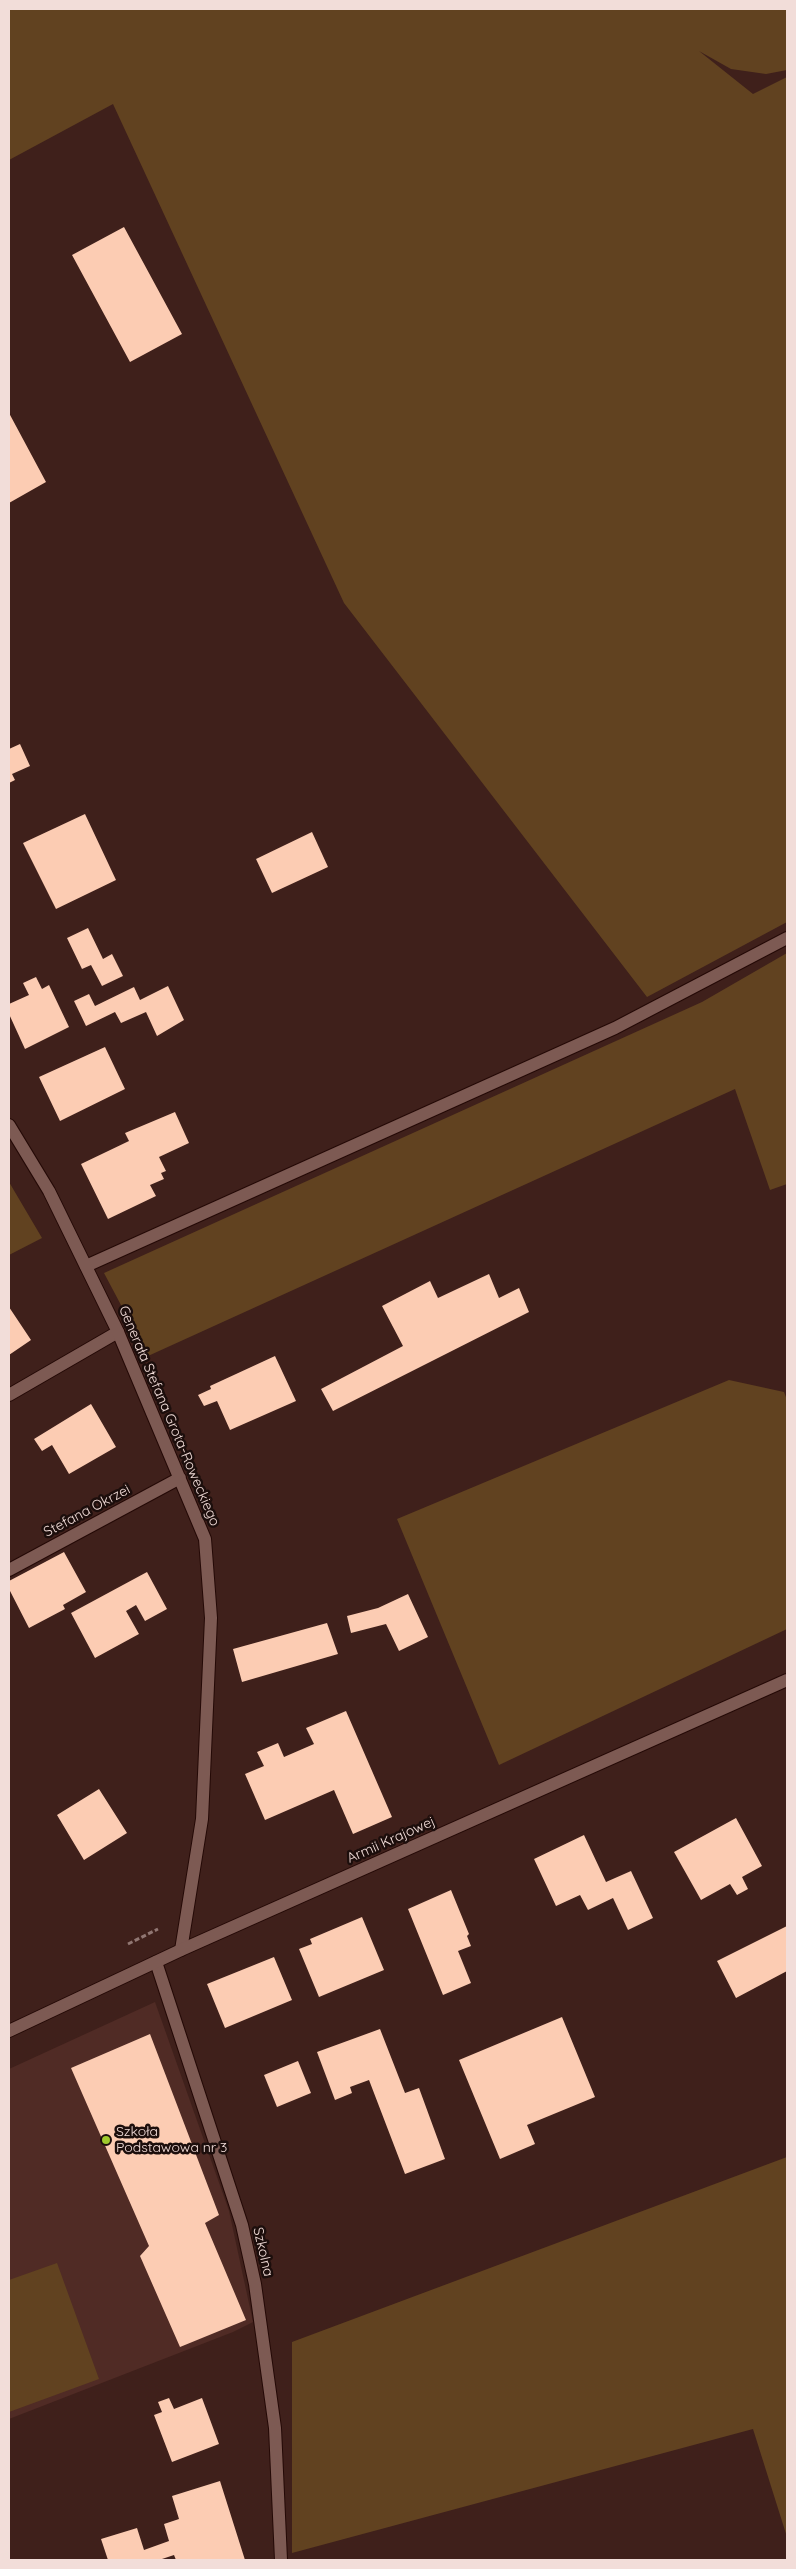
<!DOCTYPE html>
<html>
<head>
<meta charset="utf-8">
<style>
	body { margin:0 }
	#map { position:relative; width:796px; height:2569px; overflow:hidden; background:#3f201b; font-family:Quicksand,sans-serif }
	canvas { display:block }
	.frame { position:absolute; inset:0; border:10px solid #f2ddd9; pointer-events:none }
</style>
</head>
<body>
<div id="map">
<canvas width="796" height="2569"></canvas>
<div class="frame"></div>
</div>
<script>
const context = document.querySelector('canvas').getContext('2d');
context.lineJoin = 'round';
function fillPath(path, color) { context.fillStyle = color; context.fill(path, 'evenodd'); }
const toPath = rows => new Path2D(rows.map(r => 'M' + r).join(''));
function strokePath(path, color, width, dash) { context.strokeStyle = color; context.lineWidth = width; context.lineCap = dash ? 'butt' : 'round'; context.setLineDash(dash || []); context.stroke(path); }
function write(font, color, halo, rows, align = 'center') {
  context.font = font + ' Quicksand,sans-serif'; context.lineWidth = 5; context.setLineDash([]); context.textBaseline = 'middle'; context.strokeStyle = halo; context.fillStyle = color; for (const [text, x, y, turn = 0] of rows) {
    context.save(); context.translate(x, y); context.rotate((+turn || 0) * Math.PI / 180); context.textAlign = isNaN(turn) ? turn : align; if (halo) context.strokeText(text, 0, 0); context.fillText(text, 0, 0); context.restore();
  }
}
const built = toPath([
	[155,2002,229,2211,253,2322,233,2332,9,2419,9,2069]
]);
const green = toPath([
	[9,9,787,9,787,70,766,74,731,69,699,51,753,94,787,77,787,922,647,997,344,603,113,104,9,160],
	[787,953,787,1184,770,1190,735,1089,148,1356,104,1273,702,1002],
	[9,1182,42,1238,9,1255],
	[729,1380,784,1392,787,1400,787,1629,499,1765,397,1519],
	[787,2157,787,2537,753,2429,292,2553,292,2342],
	[57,2263,99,2379,9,2412,9,2280]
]);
const building = toPath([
	[124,227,182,334,130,362,72,255],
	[9,413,46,482,9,503],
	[20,744,30,766,12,774,15,780,9,783,9,749],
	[85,814,116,880,56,909,23,843],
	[312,832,328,867,272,893,256,859],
	[88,928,103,959,112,954,123,976,102,986,91,965,82,969,67,938],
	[36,977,42,989,49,985,69,1027,25,1049,9,1014,9,1004,29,995,23,983],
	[168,986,184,1020,157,1036,146,1012,121,1023,115,1012,86,1026,74,1001,89,994,95,1006,134,987,140,1000],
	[105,1047,125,1089,60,1121,39,1077],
	[175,1112,189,1143,159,1157,166,1171,161,1173,164,1179,150,1185,156,1196,108,1219,81,1164,129,1141,125,1133],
	[489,1274,499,1298,519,1288,529,1312,333,1411,321,1389,403,1346,382,1306,430,1281,438,1298],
	[9,1307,31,1340,9,1355],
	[275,1356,296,1401,230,1430,217,1401,204,1406,198,1395,211,1389,210,1386],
	[91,1404,116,1447,69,1474,52,1445,42,1451,34,1439],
	[64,1552,86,1592,63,1605,65,1609,29,1628,9,1589,9,1581],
	[147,1572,167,1609,145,1621,136,1605,126,1611,139,1634,95,1658,71,1613],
	[408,1594,428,1637,399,1651,386,1624,351,1633,347,1616,378,1608],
	[327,1623,338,1654,242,1682,233,1649],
	[346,1711,392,1817,353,1834,334,1790,265,1820,245,1774,264,1766,257,1752,278,1743,284,1757,314,1744,306,1728],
	[99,1789,127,1833,84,1860,57,1815],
	[736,1818,762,1866,742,1877,748,1889,737,1895,730,1884,701,1900,674,1852],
	[584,1835,606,1882,631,1871,653,1918,628,1930,613,1898,588,1910,580,1895,556,1906,534,1859],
	[451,1890,469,1934,467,1936,471,1946,458,1951,471,1983,443,1995,408,1909],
	[362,1917,384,1970,319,1997,299,1949,312,1944,310,1939],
	[787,1926,787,1971,736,1998,717,1961],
	[274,1957,292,2000,225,2028,207,1984],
	[562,2017,595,2097,527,2125,535,2144,500,2159,459,2060],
	[380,2029,405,2093,419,2088,445,2159,405,2174,369,2080,350,2087,352,2093,335,2100,317,2052],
	[150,2034,219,2215,205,2223,246,2320,180,2347,140,2256,149,2246,71,2068],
	[298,2061,311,2093,277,2107,264,2075],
	[169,2398,174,2409,202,2398,219,2444,172,2462,154,2415,162,2412,158,2402],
	[220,2481,245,2560,176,2560,174,2555,159,2560,108,2560,101,2539,137,2528,144,2550,169,2541,164,2524,179,2519,172,2496]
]);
const path = toPath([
	[128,1944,158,1929]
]);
const service = toPath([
	[86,1266,615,1028,787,938],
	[9,1395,118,1332]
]);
const minor = toPath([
	[9,1125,49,1191,118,1332,205,1539,211,1618,202,1819,181,1950],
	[9,1570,180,1478],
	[156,1962,242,2225,255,2284,275,2428,281,2560]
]);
const tertiary = toPath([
	[9,2031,181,1950,787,1680]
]);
const markers = [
	[106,2140,5,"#9fca2d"]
];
const streetNames = [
	["Generała Stefana Grota-Roweckiego",169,1416,67],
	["Stefana Okrzei",87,1511,-28],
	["Armii Krajowej",391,1840,-24],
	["Szkolna",263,2252,77]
];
const poiNames = [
	["Szkoła",116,2132],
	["Podstawowa nr 3",116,2148]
];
fillPath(built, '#502b25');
fillPath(green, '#614220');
fillPath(building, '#fcccb3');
strokePath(service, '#240906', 14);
strokePath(minor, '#240906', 14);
strokePath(tertiary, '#240906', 14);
strokePath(path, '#917773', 3, [5, 2.5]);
strokePath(service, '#7d5a53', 12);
strokePath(minor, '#7d5a53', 12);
strokePath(tertiary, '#7d5a53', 12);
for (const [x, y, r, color] of markers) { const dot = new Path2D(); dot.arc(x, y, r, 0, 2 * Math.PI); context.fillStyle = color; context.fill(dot); strokePath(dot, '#1c0e0c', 2); }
write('14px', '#f2ddd9', '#1c0e0c', streetNames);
write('14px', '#f2ddd9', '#1c0e0c', poiNames, 'left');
</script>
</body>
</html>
